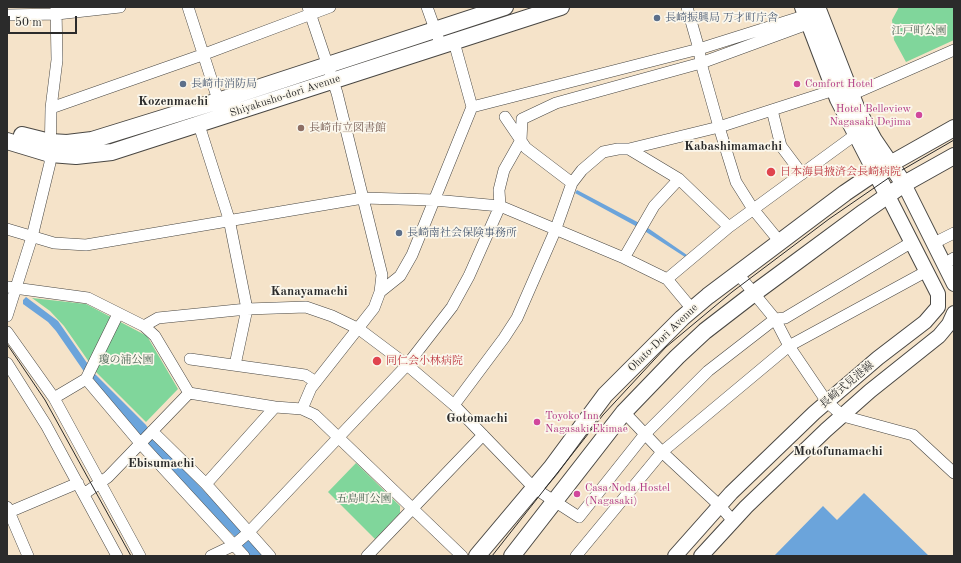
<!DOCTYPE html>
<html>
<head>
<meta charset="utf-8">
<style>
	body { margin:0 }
	#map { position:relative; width:961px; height:563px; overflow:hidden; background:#f5e3c9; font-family:"Old Standard TT",serif }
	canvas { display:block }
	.frame { position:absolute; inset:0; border:8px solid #2b2b2b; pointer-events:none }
	.scale { position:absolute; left:8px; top:16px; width:69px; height:18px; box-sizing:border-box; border:2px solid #2b2b2b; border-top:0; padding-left:5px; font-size:12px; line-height:14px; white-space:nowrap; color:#2b2b2b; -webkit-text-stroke:3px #fbf7ec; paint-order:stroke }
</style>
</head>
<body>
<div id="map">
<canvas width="961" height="563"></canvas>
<div class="frame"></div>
<div class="scale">50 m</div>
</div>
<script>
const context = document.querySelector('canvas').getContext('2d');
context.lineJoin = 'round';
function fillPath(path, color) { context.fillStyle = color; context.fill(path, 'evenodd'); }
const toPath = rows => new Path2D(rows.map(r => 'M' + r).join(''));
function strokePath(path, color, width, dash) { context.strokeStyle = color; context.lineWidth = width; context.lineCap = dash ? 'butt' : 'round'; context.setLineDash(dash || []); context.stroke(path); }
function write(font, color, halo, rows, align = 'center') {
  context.font = font + ' "Old Standard TT","Noto Serif JP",serif'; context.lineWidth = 3.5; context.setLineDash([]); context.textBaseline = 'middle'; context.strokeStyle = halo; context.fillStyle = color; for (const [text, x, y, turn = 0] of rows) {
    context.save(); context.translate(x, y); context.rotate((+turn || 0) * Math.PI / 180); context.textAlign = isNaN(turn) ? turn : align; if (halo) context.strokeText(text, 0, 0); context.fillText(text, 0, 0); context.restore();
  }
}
const green = toPath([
	[899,7,954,7,954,40,906,62,894,40,892,20],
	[32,298,86,304,147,336,178,389,146,422,96,372,64,326,50,311],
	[356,463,400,506,400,513,375,539,328,492]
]);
const water = toPath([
	[577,190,645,226,687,255,685,257,643,230,575,193],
	[26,297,58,321,94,373,146,425,155,440,267,556,250,556,237,539,148,448,85,373,56,331,48,322,23,304,23,300],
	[864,493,929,556,774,556,823,506,837,520]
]);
const minor = toPath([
	[188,7,220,106],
	[427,7,441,46],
	[687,7,699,49,701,63,719,127,736,182,753,209,780,242],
	[7,15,57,14,120,7],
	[851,95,954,50],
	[472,107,699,49,807,15],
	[51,108,202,55,330,7],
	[772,110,781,146,802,174],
	[505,117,526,148,572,183],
	[199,125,229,219,247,309,235,365],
	[629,149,719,127,834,90],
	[7,229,54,243,86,245,363,198,434,200,500,206,624,258,667,279,692,309],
	[934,243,954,233],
	[624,258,654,206,679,179],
	[944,264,954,258],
	[738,274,775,319,789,346,827,402,843,416,913,435,954,473],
	[667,279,729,227,855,135],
	[7,287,88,298,144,326,155,336,189,393],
	[380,292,400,276,412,255,472,107,454,42],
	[7,316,32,237,50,163,51,108,57,60,56,7],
	[144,326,158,318,247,309,306,307,332,316,359,329,407,365,454,405,534,488,579,517,645,434,708,371,775,319,785,318,912,242],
	[7,332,54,398,140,556],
	[190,359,305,375,316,382],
	[7,363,46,425,117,556],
	[86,379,140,443,244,556],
	[54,398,86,379,118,314],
	[454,405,504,338,517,318,555,231,572,183,582,170,603,152,618,149,629,149,679,179,729,227],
	[302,409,311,388,374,308,380,292,382,275,337,93,308,7],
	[624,412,662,452,720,506,733,521],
	[152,431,206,484,270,556],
	[206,484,275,407],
	[84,494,108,477,189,393,275,407,302,409,315,415,462,556],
	[7,507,28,556],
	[7,513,78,483],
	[211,556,234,545,248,533,407,365,452,307,469,276,500,206,499,190,504,170,521,140,522,119,556,103,701,63,810,23],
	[367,556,483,435],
	[576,556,662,452,789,346,927,271]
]);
const major = toPath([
	[904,184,954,284],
	[675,556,731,493,814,413,878,358,925,322,938,307,938,294,888,196],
	[701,556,746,507,826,430,870,391,939,336,949,324,954,313]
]);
const highway = toPath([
	[803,7,838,99,888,196],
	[817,7,856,107,874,140,904,184],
	[22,135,50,142,67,143,92,140,218,101,505,7],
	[7,141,50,154,76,156,112,152,561,7],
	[477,556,551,468,605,395,682,318,708,296,845,193,876,172,954,128],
	[512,556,624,412,677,357,705,331,753,294,864,212,904,184,954,156]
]);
const tram = toPath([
	[7,344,45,400,131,556],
	[492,556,603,415,666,347,732,292,829,219,890,177,954,140]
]);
const markers = [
	[657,18,4,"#5c6f8a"],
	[183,84,4,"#5c6f8a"],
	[797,84,4,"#d1479c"],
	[919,115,4,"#d1479c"],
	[301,128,4,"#8d6e63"],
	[771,172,5,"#e0444e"],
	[399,233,4,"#5c6f8a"],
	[377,361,5,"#e0444e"],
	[537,422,4,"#d1479c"],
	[577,494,4,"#d1479c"]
];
const serviceNames = [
	["長崎振興局 万才町庁舎",665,18],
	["長崎市消防局",191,84],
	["長崎南社会保険事務所",407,233]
];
const parkNames = [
	["江戸町公園",919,31],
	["瓊の浦公園",126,360],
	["五島町公園",364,499]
];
const hotelNames = [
	["Comfort Hotel",805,84],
	["Hotel Belleview",911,109,"right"],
	["Nagasaki Dejima",911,122,"right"],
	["Toyoko Inn",545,416],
	["Nagasaki Ekimae",545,429],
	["Casa Noda Hostel",585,488],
	["(Nagasaki)",585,501]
];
const streetNames = [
	["Shiyakusho-dori Avenue",285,96,-18],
	["Ohato-Dori Avenue",663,338,-44],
	["長崎式見港線",847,385,-40]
];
const educationNames = [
	["長崎市立図書館",309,128]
];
const healthNames = [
	["日本海員掖済会長崎病院",780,172],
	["同仁会小林病院",386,361]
];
const quarterNames = [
	["Kozenmachi",173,102],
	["Kabashimamachi",733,147],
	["Kanayamachi",309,292],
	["Gotomachi",477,419],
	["Motofunamachi",838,452],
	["Ebisumachi",161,464]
];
fillPath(green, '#80d69b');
fillPath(water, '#6ba4db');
strokePath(minor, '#494743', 12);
strokePath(major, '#494743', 16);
strokePath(highway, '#494743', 18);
strokePath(minor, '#fff', 11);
strokePath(major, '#fff', 14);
strokePath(highway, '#fff', 16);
strokePath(tram, '#2b2b2b', 1);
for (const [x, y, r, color] of markers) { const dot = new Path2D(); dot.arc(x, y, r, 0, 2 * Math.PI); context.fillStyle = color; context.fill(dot); strokePath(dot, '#fbf7ec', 1.5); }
write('11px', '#4e5e75', '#fbf7ec', serviceNames, 'left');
write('11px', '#445e4d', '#fbf7ec', parkNames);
write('11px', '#b23c85', '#fbf7ec', hotelNames, 'left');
write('11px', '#2b2b2b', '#fbf7ec', streetNames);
write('11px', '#785e54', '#fbf7ec', educationNames, 'left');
write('11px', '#be3a42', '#fbf7ec', healthNames, 'left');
write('bold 13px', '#2b2b2b', '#fbf7ec', quarterNames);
</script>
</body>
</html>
